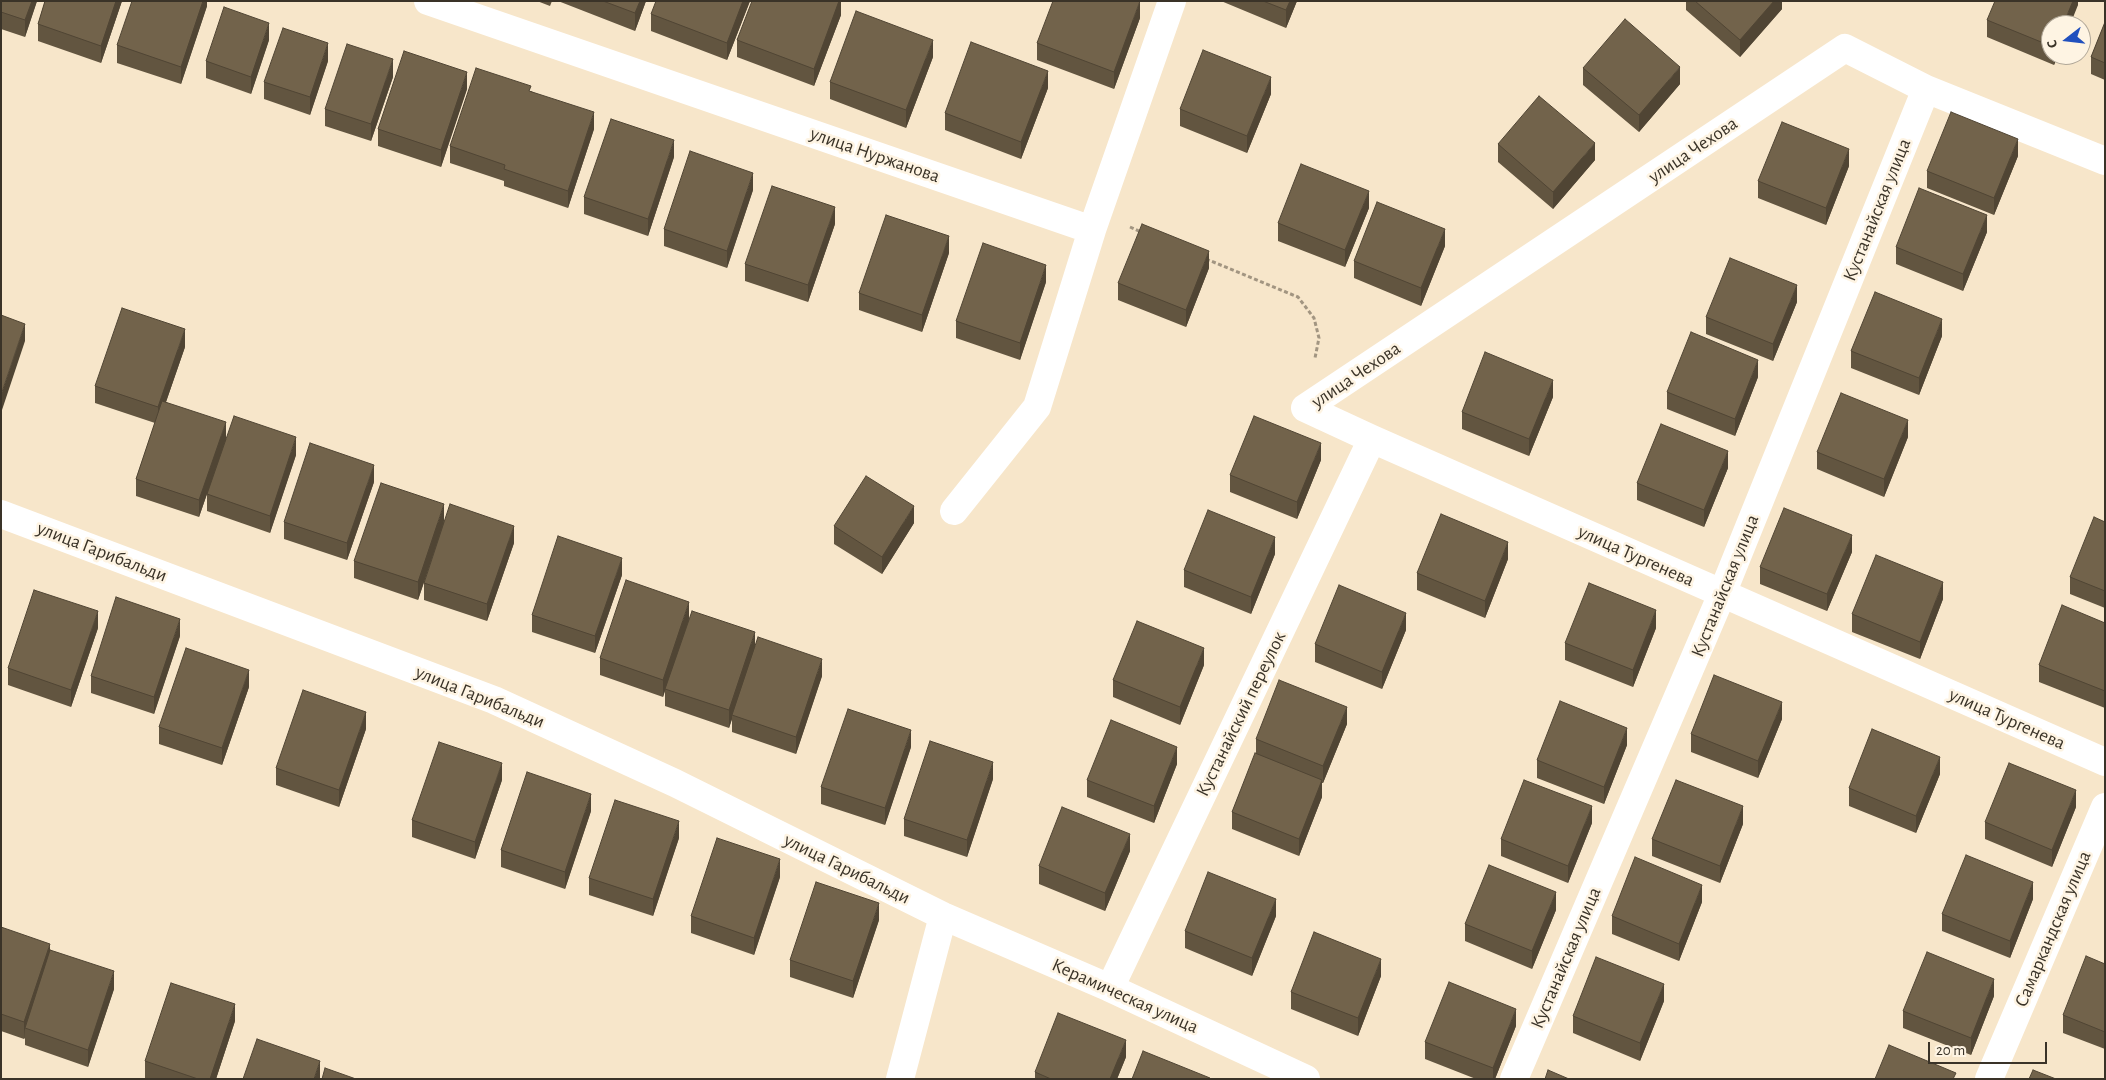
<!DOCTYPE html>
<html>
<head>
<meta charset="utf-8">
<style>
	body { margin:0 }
	#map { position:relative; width:2106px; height:1080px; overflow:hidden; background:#f7e6ca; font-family:"Alegreya Sans",sans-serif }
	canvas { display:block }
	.frame { position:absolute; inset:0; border:2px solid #3a3328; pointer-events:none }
	.north { position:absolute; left:2041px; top:15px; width:50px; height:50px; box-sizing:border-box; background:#fef4e3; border:1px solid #b0a798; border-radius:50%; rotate:254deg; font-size:14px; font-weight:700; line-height:20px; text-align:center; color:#3a3328 }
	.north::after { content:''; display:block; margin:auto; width:18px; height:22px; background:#2150be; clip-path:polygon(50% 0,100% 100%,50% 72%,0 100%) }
	.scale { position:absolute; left:1928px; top:1042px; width:119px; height:22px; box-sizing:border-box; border:2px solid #3a3328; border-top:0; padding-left:6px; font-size:15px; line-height:18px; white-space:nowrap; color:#3a3328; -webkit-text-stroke:4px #fef4e3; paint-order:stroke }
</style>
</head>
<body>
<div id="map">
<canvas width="2106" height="1080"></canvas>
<div class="frame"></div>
<div class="north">С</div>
<div class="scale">20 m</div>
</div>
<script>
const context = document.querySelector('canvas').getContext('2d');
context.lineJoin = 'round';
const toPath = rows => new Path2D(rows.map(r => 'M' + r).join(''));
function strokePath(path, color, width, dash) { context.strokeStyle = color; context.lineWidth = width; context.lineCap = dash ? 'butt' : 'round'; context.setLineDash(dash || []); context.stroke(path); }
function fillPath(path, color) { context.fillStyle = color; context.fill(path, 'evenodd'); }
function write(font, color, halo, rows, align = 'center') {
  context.font = font + ' "Alegreya Sans",sans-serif'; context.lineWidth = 5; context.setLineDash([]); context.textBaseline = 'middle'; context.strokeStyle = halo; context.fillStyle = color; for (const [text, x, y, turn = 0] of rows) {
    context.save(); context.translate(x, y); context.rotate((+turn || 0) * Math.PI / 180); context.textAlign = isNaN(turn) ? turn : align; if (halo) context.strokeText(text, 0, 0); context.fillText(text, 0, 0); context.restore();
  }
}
const path = toPath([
	[1130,227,1143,233],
	[1206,259,1298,297,1314,318,1319,338,1315,358]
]);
const minor = toPath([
	[428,1,1092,230],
	[1305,408,1845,48,1926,89,2105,161],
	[1305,408,1372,439,2105,762],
	[954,511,1037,407,1092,230,1172,1],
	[1,514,494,700,675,783,943,916,1110,988,1306,1079],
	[1110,988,1372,439],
	[900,1079,943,916],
	[1514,1079,1722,594,1926,89],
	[1989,1079,2105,807]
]);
const wall = toPath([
	[1,1,37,1,25,37,1,29],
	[45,1,122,1,101,63,38,41,38,24],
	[207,1,207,6,181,84,117,63,117,45],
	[537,1,552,1,550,6],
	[558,1,646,1,635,31],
	[750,1,727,60,651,31,651,14],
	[841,1,841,15,814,86,737,57,737,40],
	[1221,1,1297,1,1286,28],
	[1686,1,1782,1,1782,9,1740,57,1686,10],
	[2078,1,2078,5,2051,25,2051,55,2058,55,2054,65,1987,37,1987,20],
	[1140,18,1114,89,1037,60,1037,43],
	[2105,22,2105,80,2091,74,2091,57],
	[269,40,251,94,206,78,206,61],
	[933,57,906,128,830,99,830,82],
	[328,61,310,115,264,99,264,82],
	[1583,68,1680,84,1639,132,1583,85],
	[393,77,371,141,325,126,325,109],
	[1048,88,1021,159,945,130,945,113],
	[467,89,441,167,378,146,378,129],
	[531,91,594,129,568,208,504,186,504,181,450,163,450,146],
	[1271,94,1247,153,1180,126,1180,109],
	[1498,144,1595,160,1553,209,1498,162],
	[2018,156,1994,215,1927,188,1927,171],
	[674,157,648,236,584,214,584,197],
	[1849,166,1826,225,1758,198,1758,181],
	[753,190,727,268,664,246,664,229],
	[1369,208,1345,267,1278,241,1278,223],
	[835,224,808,302,745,281,745,264],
	[1987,232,1963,291,1896,264,1896,247],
	[1445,246,1421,306,1354,278,1354,261],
	[949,253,922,332,859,310,859,293],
	[1209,268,1186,327,1118,300,1118,283],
	[1046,282,1020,360,956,338,956,321],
	[1797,302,1773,361,1706,334,1706,317],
	[1942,336,1919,395,1851,368,1851,351],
	[185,347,166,402,226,439,296,455,270,533,207,511,207,494,199,517,136,496,136,479,155,423,95,403,95,386],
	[1758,377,1735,436,1667,409,1667,392],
	[1553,397,1529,456,1462,429,1462,412],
	[1908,437,1884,497,1817,469,1817,452],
	[1321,460,1297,519,1230,492,1230,475],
	[1728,468,1704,527,1637,500,1637,483],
	[374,482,347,560,284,539,284,522],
	[444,521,514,543,487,621,424,600,424,583,441,533,418,600,354,578,354,561],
	[2105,522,2105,608,2070,594,2070,577],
	[914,523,882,574,834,544,834,526],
	[1852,552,1827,611,1760,584,1760,567],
	[1275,554,1251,614,1184,587,1184,570],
	[1508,559,1485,618,1417,590,1417,573],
	[622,575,595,653,532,632,532,615],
	[1943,599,1920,659,1852,632,1852,614],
	[689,619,755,646,822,676,796,754,732,732,732,719,729,728,665,706,665,690,663,697,600,675,600,658],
	[2105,623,2105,708,2039,682,2039,665],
	[98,628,71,707,8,685,8,668],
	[1656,628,1633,687,1565,660,1565,643],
	[1406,630,1382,689,1315,662,1315,644],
	[180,636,154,714,91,693,91,676],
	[1204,665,1180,725,1113,697,1113,680],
	[249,687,222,765,159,744,159,727],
	[1782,719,1758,778,1691,752,1691,734],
	[1347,724,1323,783,1322,783,1322,797,1299,856,1232,829,1232,812,1256,753,1256,739],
	[366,729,339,807,276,785,276,768],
	[1627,745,1604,804,1537,778,1537,760],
	[911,747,885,825,821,804,821,787],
	[1177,764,1154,823,1087,797,1087,780],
	[1940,774,1916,833,1849,806,1849,788],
	[993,779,967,857,904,836,904,819],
	[502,780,475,859,412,837,412,820],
	[2076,807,2052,867,1985,839,1985,822],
	[591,811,565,889,501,867,501,850],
	[1592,823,1568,883,1501,856,1501,839],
	[1743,824,1720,883,1652,856,1652,839],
	[679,838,653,916,589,895,589,878],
	[1130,851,1105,911,1039,884,1039,866],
	[780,877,754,955,691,933,691,916],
	[2033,899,2010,958,1942,931,1942,914],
	[1702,902,1679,961,1612,934,1612,916],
	[1556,910,1532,969,1465,941,1465,924],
	[1276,916,1252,976,1185,948,1185,931],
	[879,920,853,998,790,977,790,960],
	[1,927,50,950,114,989,88,1067,25,1045,25,1038,24,1039,1,1031],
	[2105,964,2105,1049,2063,1033,2063,1015],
	[1381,976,1358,1036,1291,1009,1291,992],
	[1994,996,1971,1055,1903,1028,1903,1011],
	[1664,1001,1640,1061,1573,1033,1573,1016],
	[235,1021,216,1079,145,1078,145,1061],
	[1516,1026,1495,1079,1476,1079,1425,1059,1425,1042],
	[1126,1057,1117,1079,1035,1079,1035,1072]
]);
const shadedWall = toPath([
	[32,1,37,1,25,37,25,20],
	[116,1,122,1,101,63,101,46],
	[203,1,207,1,207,6,181,84,181,67],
	[640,1,646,1,635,31,635,13],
	[743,1,750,1,727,60,727,43],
	[839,1,841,1,841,15,814,86,814,69],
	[1140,1,1140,18,1114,89,1114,72],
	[1290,1,1297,1,1286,28,1286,10],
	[1774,1,1782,1,1782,9,1740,57,1740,40],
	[2073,1,2078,1,2078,5,2070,25,2063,25],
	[269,23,269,40,251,94,251,77],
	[933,40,933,57,906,128,906,110],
	[328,43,328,61,310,115,310,97],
	[2054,55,2058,55,2054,65],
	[393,59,393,77,371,141,371,124],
	[1680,67,1680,84,1639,132,1639,115],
	[1048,71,1048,88,1021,159,1021,142],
	[467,72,467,89,441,167,441,150],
	[1271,77,1271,94,1247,153,1247,136],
	[594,112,594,129,568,208,568,191],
	[2018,139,2018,156,1994,215,1994,198],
	[674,140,674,157,648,236,648,219],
	[1595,143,1595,160,1553,209,1553,192],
	[1849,149,1849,166,1826,225,1826,208],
	[753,173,753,190,727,268,727,251],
	[1369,191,1369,208,1345,267,1345,250],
	[835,207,835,224,808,302,808,285],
	[1987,215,1987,232,1963,291,1963,274],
	[1445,229,1445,246,1421,306,1421,288],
	[949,236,949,253,922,332,922,315],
	[1209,251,1209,268,1186,327,1186,310],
	[1046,265,1046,282,1020,360,1020,343],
	[1797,285,1797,302,1773,361,1773,344],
	[1942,319,1942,336,1919,395,1919,378],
	[25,324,25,341,1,413,1,395],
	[185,329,185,347,158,425,158,407],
	[1758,360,1758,377,1735,436,1735,419],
	[1553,380,1553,397,1529,456,1529,439],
	[1908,420,1908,437,1884,497,1884,479],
	[226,422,226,439,199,517,199,500],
	[296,437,296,455,270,533,270,516],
	[1321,443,1321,460,1297,519,1297,502],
	[1728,451,1728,468,1704,527,1704,510],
	[374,465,374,482,347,560,347,543],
	[444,504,444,521,418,600,418,582],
	[914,506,914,523,882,574,882,557],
	[514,526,514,543,487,621,487,604],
	[1852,535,1852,552,1827,611,1827,594],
	[1275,537,1275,554,1251,614,1251,597],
	[1508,542,1508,559,1485,618,1485,601],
	[622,558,622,575,595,653,595,636],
	[1943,582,1943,599,1920,659,1920,642],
	[689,602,689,619,663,697,663,680],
	[1656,610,1656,628,1633,687,1633,670],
	[98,611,98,628,71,707,71,690],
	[1406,613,1406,630,1382,689,1382,672],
	[180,619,180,636,154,714,154,697],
	[755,632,755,649,732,715,732,719,729,728,729,710],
	[1204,648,1204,665,1180,725,1180,707],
	[822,659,822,676,796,754,796,737],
	[249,670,249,687,222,765,222,748],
	[1782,702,1782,719,1758,778,1758,761],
	[1347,707,1347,724,1323,783,1323,766],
	[366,712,366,729,339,807,339,790],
	[1627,728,1627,745,1604,804,1604,787],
	[911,730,911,747,885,825,885,808],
	[1177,747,1177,764,1154,823,1154,806],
	[1940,757,1940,774,1916,833,1916,816],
	[993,762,993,779,967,857,967,840],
	[502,763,502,780,475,859,475,842],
	[1322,780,1322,797,1299,856,1299,839],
	[2076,790,2076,807,2052,867,2052,850],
	[591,794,591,811,565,889,565,872],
	[1592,806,1592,823,1568,883,1568,866],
	[1743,806,1743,824,1720,883,1720,866],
	[679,821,679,838,653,916,653,899],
	[1130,834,1130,851,1105,911,1105,893],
	[780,859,780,877,754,955,754,938],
	[2033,882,2033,899,2010,958,2010,941],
	[1702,885,1702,902,1679,961,1679,944],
	[1556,892,1556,910,1532,969,1532,951],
	[1276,899,1276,916,1252,976,1252,958],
	[879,903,879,920,853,998,853,981],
	[50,944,50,961,25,1028,24,1039,24,1022],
	[1381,959,1381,976,1358,1036,1358,1018],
	[114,971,114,989,88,1067,88,1050],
	[1994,979,1994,996,1971,1055,1971,1038],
	[1664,984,1664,1001,1640,1061,1640,1043],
	[235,1004,235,1021,216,1079,210,1079],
	[1516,1009,1516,1026,1495,1079,1493,1079,1493,1068],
	[1126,1040,1126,1057,1117,1079,1110,1079],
	[320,1061,320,1078,319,1079,314,1079]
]);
const building = toPath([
	[1,1,32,1,25,20,1,12,1,1],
	[45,1,116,1,101,46,38,24,45,1],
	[132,1,203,1,181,67,117,45,132,1],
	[603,1,640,1,635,13,603,1],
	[656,1,743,1,727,43,651,14,656,1],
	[752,1,839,1,814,69,737,40,752,1],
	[1053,1,1140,1,1114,72,1037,43,1053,1],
	[1263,1,1290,1,1286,10,1263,1],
	[1695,1,1774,1,1740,40,1695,1],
	[1995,1,2073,1,2063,25,2051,25,2051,46,1987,20,1995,1],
	[224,7,269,23,251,77,206,61,224,7],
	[856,11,933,40,906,110,830,82,856,11],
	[1625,19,1680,67,1639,115,1583,68,1625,19],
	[2105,22,2105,63,2091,57,2105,22],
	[283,28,328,43,310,97,264,82,283,28],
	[971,42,1048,71,1021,142,945,113,971,42],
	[347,44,393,59,371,124,325,109,347,44],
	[1203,50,1271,77,1247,136,1180,109,1203,50],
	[404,51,467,72,441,150,378,129,404,51],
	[476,68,531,86,529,91,594,112,568,191,504,169,505,165,450,146,476,68],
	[1539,96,1595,143,1553,192,1498,144,1539,96],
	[1951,112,2018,139,1994,198,1927,171,1951,112],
	[611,119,674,140,648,219,584,197,611,119],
	[1782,122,1849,149,1826,208,1758,181,1782,122],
	[690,151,753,173,727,251,664,229,690,151],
	[1301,164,1369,191,1345,250,1278,223,1301,164],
	[772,186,835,207,808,285,745,264,772,186],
	[1919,188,1987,215,1963,274,1896,247,1919,188],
	[1377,202,1445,229,1421,288,1354,261,1377,202],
	[886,215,949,236,922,315,859,293,886,215],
	[1142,224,1209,251,1186,310,1118,283,1142,224],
	[983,243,1046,265,1020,343,956,321,983,243],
	[1730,258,1797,285,1773,344,1706,317,1730,258],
	[1875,292,1942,319,1919,378,1851,351,1875,292],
	[122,308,185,329,158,407,95,386,122,308],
	[1,315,25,324,1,395,1,315],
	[1691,332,1758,360,1735,419,1667,392,1691,332],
	[1485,352,1553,380,1529,439,1462,412,1485,352],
	[1841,393,1908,420,1884,479,1817,452,1841,393],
	[162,401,226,422,199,500,136,479,162,401],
	[234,416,296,437,270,516,207,494,234,416],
	[1254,416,1321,443,1297,502,1230,475,1254,416],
	[1661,424,1728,451,1704,510,1637,483,1661,424],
	[310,443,374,465,347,543,284,522,310,443],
	[866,476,914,506,882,557,834,526,866,476],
	[381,483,444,504,418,582,354,561,381,483],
	[450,504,514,526,487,604,424,583,450,504],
	[1784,508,1852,535,1827,594,1760,567,1784,508],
	[1208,510,1275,537,1251,597,1184,570,1208,510],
	[1441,514,1508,542,1485,601,1417,573,1441,514],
	[2094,517,2105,522,2105,591,2070,577,2094,517],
	[558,536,622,558,595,636,532,615,558,536],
	[1876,555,1943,582,1920,642,1852,614,1876,555],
	[626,580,689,602,663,680,600,658,626,580],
	[1589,583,1656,610,1633,670,1565,643,1589,583],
	[1339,585,1406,613,1382,672,1315,644,1339,585],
	[34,590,98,611,71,690,8,668,34,590],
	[116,597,180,619,154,697,91,676,116,597],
	[2062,605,2105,623,2105,691,2039,665,2062,605],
	[692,611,755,632,729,710,665,689,692,611],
	[1137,621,1204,648,1180,707,1113,680,1137,621],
	[758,637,822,659,796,737,732,715,758,637],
	[186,648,249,670,222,748,159,727,186,648],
	[1714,675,1782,702,1758,761,1691,734,1714,675],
	[1279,680,1347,707,1323,766,1256,739,1279,680],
	[303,690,366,712,339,790,276,768,303,690],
	[1560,701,1627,728,1604,787,1537,760,1560,701],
	[848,709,911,730,885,808,821,787,848,709],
	[1111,720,1177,747,1154,806,1087,780,1111,720],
	[1872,729,1940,757,1916,816,1849,788,1872,729],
	[930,741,993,762,967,840,904,819,930,741],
	[439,742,502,763,475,842,412,820,439,742],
	[1255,753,1322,780,1299,839,1232,812,1255,753],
	[2009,763,2076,790,2052,850,1985,822,2009,763],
	[527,772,591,794,565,872,501,850,527,772],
	[1524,780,1592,806,1568,866,1501,839,1524,780],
	[1676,780,1743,806,1720,866,1652,839,1676,780],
	[615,800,679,821,653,899,589,878,615,800],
	[1062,807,1130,834,1105,893,1039,866,1062,807],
	[717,838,780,859,754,938,691,916,717,838],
	[1966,855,2033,882,2010,941,1942,914,1966,855],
	[1635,857,1702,885,1679,944,1612,916,1635,857],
	[1489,865,1556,892,1532,951,1465,924,1489,865],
	[1208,872,1276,899,1252,958,1185,931,1208,872],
	[816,882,879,903,853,981,790,960,816,882],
	[1,927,50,944,24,1022,1,1014,1,927],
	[1314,932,1381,959,1358,1018,1291,992,1314,932],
	[50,950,114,971,88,1050,25,1028,50,950],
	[1927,952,1994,979,1971,1038,1903,1011,1927,952],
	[2086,956,2105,964,2105,1032,2063,1015,2086,956],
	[1596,957,1664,984,1640,1043,1573,1016,1596,957],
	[1449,982,1516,1009,1493,1068,1425,1042,1449,982],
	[171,983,235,1004,210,1079,198,1079,145,1061,171,983],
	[1058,1013,1126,1040,1110,1079,1051,1079,1035,1072,1058,1013],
	[257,1039,320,1061,314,1079,243,1079,257,1039],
	[1889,1045,1956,1073,1953,1079,1875,1079,1889,1045],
	[1143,1051,1210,1078,1210,1079,1132,1079,1143,1051],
	[325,1068,356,1079,322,1079,325,1068],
	[1548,1070,1569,1079,1545,1079,1548,1070],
	[2033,1070,2056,1079,2029,1079,2033,1070]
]);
const streetNames = [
	["улица Чехова",1693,150,-34],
	["улица Нуржанова",875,155,19],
	["Кустанайская улица",1877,210,-68],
	["улица Чехова",1356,375,-34],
	["улица Гарибальди",102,552,21],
	["улица Тургенева",1636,556,24],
	["Кустанайская улица",1725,586,-68],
	["улица Гарибальди",480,697,22],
	["Кустанайский переулок",1241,714,-64],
	["улица Тургенева",2007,719,24],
	["улица Гарибальди",847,869,26],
	["Самаркандская улица",2053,929,-67],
	["Кустанайская улица",1566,958,-67],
	["Керамическая улица",1125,996,24]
];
strokePath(path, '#a29581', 3, [4, 2.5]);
strokePath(minor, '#fff', 28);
fillPath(wall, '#625540');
fillPath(shadedWall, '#504534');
fillPath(building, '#72634b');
strokePath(building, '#504534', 1);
write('19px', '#3a3328', '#fef4e3', streetNames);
</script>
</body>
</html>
